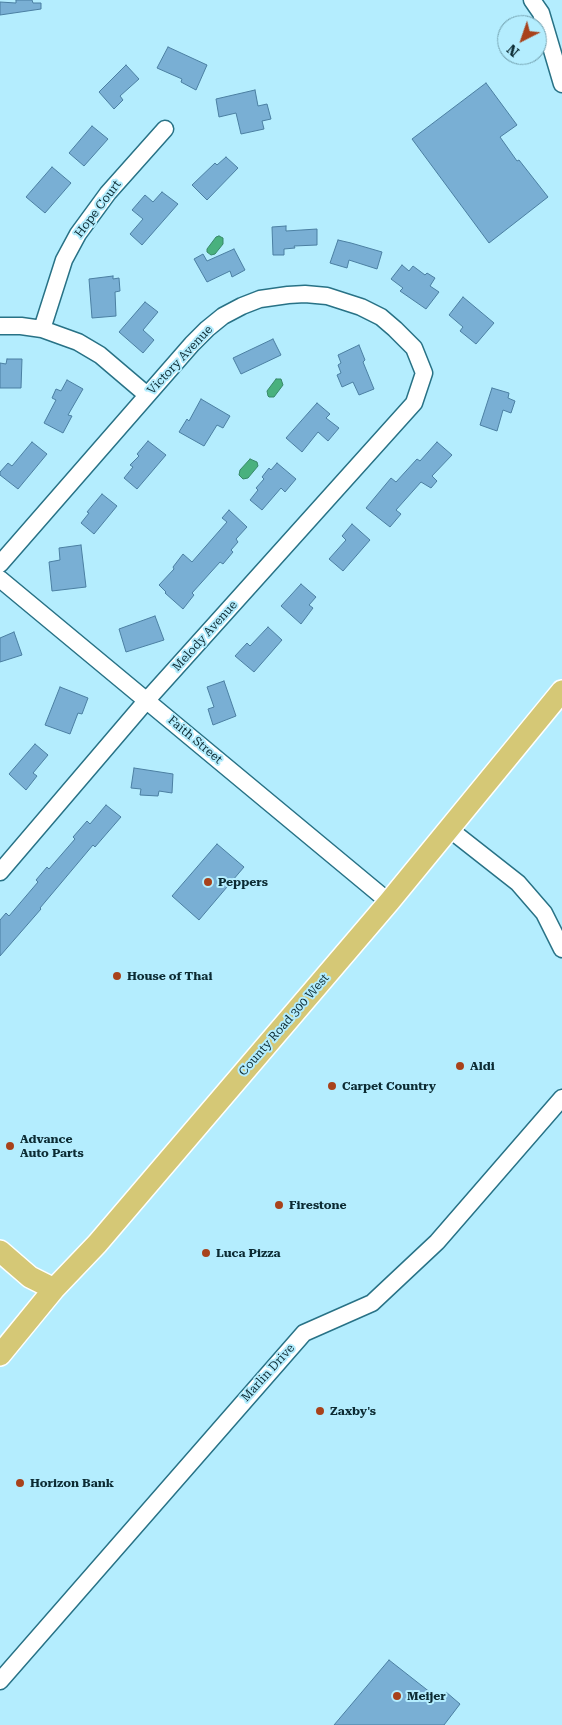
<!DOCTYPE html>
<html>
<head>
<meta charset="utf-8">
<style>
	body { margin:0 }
	#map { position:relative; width:562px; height:1725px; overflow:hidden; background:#b4edfe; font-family:"Roboto Serif",serif }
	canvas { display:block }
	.north { position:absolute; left:497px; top:15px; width:50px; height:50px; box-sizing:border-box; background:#b4edfe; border:1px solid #719fad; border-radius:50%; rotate:221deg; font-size:14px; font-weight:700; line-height:20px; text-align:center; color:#0c2b33 }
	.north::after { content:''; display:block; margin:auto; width:18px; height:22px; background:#a8421b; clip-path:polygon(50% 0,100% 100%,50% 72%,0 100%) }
</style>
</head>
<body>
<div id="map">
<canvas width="562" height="1725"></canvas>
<div class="north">N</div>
</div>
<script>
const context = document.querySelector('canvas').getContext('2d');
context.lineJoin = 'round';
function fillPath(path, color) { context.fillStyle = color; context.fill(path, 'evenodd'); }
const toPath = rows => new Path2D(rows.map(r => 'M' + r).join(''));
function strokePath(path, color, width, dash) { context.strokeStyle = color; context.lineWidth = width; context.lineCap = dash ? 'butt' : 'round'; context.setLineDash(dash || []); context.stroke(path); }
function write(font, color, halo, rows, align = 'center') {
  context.font = font + ' "Roboto Serif",serif'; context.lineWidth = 4; context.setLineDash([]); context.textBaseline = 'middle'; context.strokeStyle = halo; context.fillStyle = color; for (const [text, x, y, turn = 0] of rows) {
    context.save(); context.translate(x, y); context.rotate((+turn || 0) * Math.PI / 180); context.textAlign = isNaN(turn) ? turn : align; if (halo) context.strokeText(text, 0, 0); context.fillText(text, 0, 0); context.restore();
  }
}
const water = toPath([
	[219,236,223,238,223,244,215,254,211,255,207,252,207,249,216,237,219,236],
	[276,379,281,379,283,385,274,397,269,397,268,396,267,391,276,379],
	[250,459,257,462,258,466,248,478,243,479,239,475,240,470,250,459]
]);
const building = toPath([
	[16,0,32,0,33,3,41,3,41,9,0,15,0,2,16,3,16,0],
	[168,47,207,65,196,90,181,82,182,79,157,68,168,47],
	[126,65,139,79,120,96,123,100,114,109,99,92,126,65],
	[486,83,517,125,500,137,517,161,519,160,548,197,489,243,412,139,486,83],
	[255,90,258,106,267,104,271,119,262,121,264,129,241,134,236,113,219,117,216,99,255,90],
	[92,126,108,139,84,166,69,153,92,126],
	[226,157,238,168,207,200,192,185,215,163,217,165,226,157],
	[52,167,71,183,45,213,26,197,52,167],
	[162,192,178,204,142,245,130,234,143,219,132,210,145,195,153,202,162,192],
	[286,226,286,231,317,229,317,245,294,246,295,248,284,249,284,255,273,255,272,227,286,226],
	[338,240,351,243,382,252,377,269,349,260,347,268,330,263,338,240],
	[234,249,245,270,232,277,230,271,207,282,194,259,203,254,207,261,234,249],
	[402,265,409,271,413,266,425,275,427,273,435,278,430,286,439,292,426,309,400,291,403,288,391,279,402,265],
	[113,276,113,279,119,278,120,291,115,292,116,316,92,318,89,279,113,276],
	[463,297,494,323,476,344,460,331,463,327,449,315,463,297],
	[145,302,158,312,143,330,154,340,143,353,119,332,145,302],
	[273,339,281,355,241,374,233,358,273,339],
	[359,345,365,360,363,362,374,389,359,395,353,382,342,387,337,375,341,373,338,365,341,363,338,355,359,345],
	[7,359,22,359,21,388,0,388,0,363,6,364,7,359],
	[67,380,83,389,68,415,72,416,63,433,44,423,56,400,52,398,56,389,61,391,67,380],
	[492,388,509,393,508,398,515,401,511,413,503,410,497,431,480,425,492,388],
	[201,399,230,416,223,428,217,425,204,446,179,432,187,419,189,421,201,399],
	[317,403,330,414,326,418,339,428,328,441,318,432,302,452,286,438,317,403],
	[148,441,166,455,137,489,124,478,133,467,130,465,139,456,137,454,148,441],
	[32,442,47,454,18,489,0,475,0,472,8,463,12,466,32,442],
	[437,442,452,455,432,476,437,481,431,488,421,482,396,510,401,514,390,527,366,508,391,478,396,482,417,459,420,461,437,442],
	[277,463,296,479,285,492,281,488,262,510,250,500,258,490,256,488,264,479,262,477,269,468,271,470,277,463],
	[102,494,117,506,94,534,81,523,89,513,87,512,102,494],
	[229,510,247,527,236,539,238,542,231,550,233,552,223,564,220,562,192,593,194,595,183,609,165,593,166,592,159,585,174,569,173,567,183,554,192,562,227,522,222,518,229,510],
	[352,524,370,540,343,571,329,559,346,540,342,536,352,524],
	[81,545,86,587,52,591,49,562,60,560,59,548,81,545],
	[301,584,316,597,309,605,313,608,301,624,281,606,301,584],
	[155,616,164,640,126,652,119,629,155,616],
	[268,627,282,640,254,672,235,656,247,643,250,646,268,627],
	[14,632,22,655,0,662,0,638,14,632],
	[224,681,236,716,213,725,208,709,214,707,207,687,224,681],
	[60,687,88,698,82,714,78,713,70,734,45,725,60,687],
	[35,744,48,755,33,773,37,776,26,790,9,774,35,744],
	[134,768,173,774,172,793,159,791,158,796,140,795,141,789,131,788,134,768],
	[106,805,121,817,95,847,93,845,40,908,41,909,0,956,0,920,6,913,9,916,38,882,36,880,47,867,49,869,75,839,73,837,87,821,90,824,106,805],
	[217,844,244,867,199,920,172,896,217,844],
	[389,1660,440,1700,446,1692,460,1704,444,1725,334,1725,389,1660]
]);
const minor = toPath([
	[532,0,541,13,562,84],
	[0,326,21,326,42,329,78,342,100,355,147,395],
	[42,329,64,260,78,234,108,193,165,129],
	[0,564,192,344,207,329,223,316,242,306,260,299,288,295,305,294,327,296,361,307,381,317,395,329,414,348,424,373,414,403,147,700,0,872],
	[0,579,389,902],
	[448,828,518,883,544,913,562,949],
	[0,1681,304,1333,372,1303,437,1242,562,1098]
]);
const major = toPath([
	[0,1251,30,1277,54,1289],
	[0,1355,54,1289,97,1244,389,902,562,691]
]);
const markers = [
	[208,882,5,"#a8421b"],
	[117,976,5,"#a8421b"],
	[460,1066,5,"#a8421b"],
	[332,1086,5,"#a8421b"],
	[10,1146,5,"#a8421b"],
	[279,1205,5,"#a8421b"],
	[206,1253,5,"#a8421b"],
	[320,1411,5,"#a8421b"],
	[20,1483,5,"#a8421b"],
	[397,1696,5,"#a8421b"]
];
const streetNames = [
	["Hope Court",98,209,-53],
	["Victory Avenue",180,360,-47],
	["Melody Avenue",205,636,-48],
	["Faith Street",195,740,40],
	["County Road 300 West",284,1025,-49],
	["Marlin Drive",268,1373,-48]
];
const poiNames = [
	["Peppers",218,882],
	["House of Thai",127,976],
	["Aldi",470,1066],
	["Carpet Country",342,1086],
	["Advance",20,1139],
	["Auto Parts",20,1153],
	["Firestone",289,1205],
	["Luca Pizza",216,1253],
	["Zaxby's",330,1411],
	["Horizon Bank",30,1483],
	["Meijer",407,1696]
];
fillPath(water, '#49b17e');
strokePath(water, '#378968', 1);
fillPath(building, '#79afd4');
strokePath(building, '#4b7fa2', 1);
strokePath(minor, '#287286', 19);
strokePath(major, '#fff', 24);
strokePath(minor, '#fff', 16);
strokePath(major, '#d5c876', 21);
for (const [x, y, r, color] of markers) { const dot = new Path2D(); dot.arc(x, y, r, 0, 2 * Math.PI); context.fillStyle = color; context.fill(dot); strokePath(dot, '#b4edfe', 2); }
write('12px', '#0c2b33', '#b4edfe', streetNames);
write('bold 12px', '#0c2b33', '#b4edfe', poiNames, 'left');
</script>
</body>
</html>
